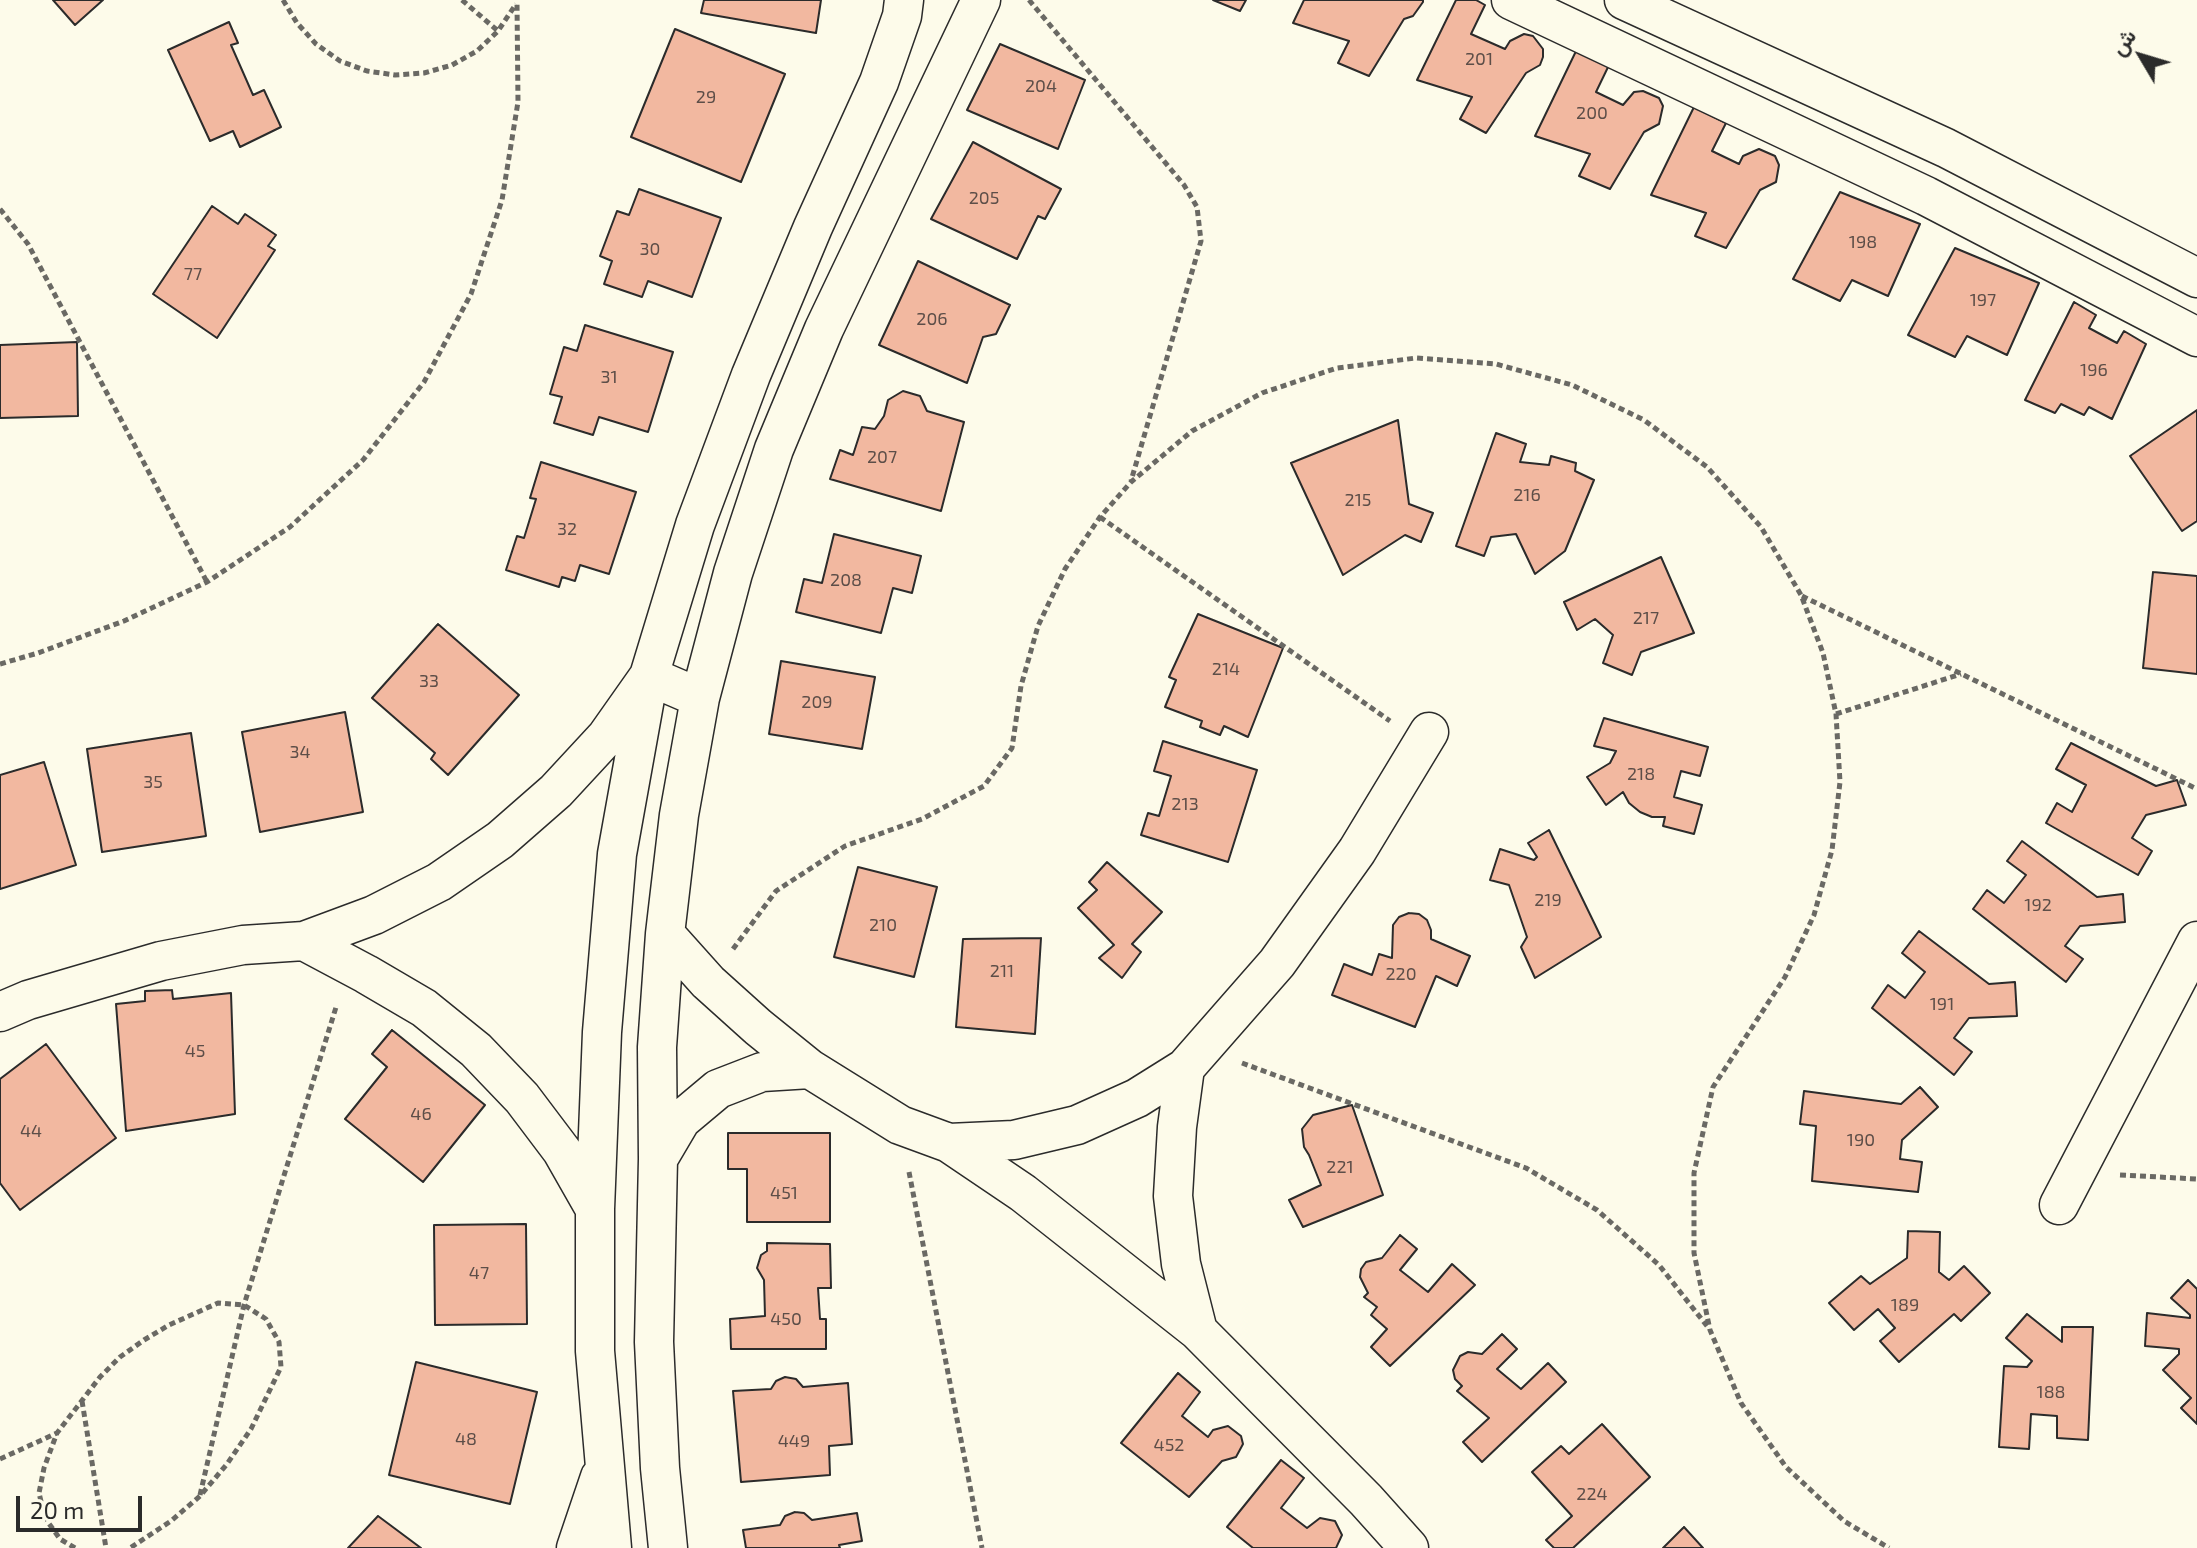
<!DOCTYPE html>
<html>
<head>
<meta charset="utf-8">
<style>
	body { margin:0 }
	#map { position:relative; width:2197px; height:1548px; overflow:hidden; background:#fdfbea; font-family:"Exo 2",Vazirmatn,sans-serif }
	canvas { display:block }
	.north { position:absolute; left:2101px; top:16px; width:80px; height:80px; -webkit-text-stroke:6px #fdfbea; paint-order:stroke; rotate:308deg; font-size:22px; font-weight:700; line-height:32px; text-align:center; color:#2b2b2b }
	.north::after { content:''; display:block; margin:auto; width:28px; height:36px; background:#2b2b2b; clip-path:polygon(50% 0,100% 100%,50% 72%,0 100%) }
	.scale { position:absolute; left:16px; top:1496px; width:126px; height:36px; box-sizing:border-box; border:4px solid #2b2b2b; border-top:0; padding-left:10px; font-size:24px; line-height:28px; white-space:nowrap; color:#2b2b2b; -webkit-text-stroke:6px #fdfbea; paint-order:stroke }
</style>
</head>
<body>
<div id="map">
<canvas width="2197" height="1548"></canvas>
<div class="north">ش</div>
<div class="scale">20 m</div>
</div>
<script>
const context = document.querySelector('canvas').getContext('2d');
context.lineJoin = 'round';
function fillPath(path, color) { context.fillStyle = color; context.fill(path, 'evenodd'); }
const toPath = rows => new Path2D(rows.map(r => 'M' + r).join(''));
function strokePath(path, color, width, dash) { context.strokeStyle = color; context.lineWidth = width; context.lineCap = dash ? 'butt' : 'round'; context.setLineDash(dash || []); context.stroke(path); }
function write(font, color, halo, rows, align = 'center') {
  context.font = font + ' "Exo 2",sans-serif'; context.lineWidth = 6; context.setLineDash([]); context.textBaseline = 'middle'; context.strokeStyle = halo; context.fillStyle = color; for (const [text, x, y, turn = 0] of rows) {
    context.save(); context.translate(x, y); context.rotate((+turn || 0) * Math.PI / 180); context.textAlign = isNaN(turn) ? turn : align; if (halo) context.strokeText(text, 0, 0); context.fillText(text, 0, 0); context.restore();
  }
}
const building = toPath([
	[53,0,103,0,75,25,53,0],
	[704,0,821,0,816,33,701,13,704,0],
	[1213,0,1246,0,1240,11,1213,0],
	[1304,0,1423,0,1423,2,1413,16,1404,19,1369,76,1338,63,1349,41,1293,23,1304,0],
	[1456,0,1476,0,1485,5,1471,34,1505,49,1510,41,1524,34,1533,36,1543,49,1543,57,1540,65,1526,73,1486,133,1460,119,1472,97,1417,80,1456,0],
	[229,22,238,43,231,45,253,95,264,90,281,127,240,147,233,131,210,141,168,50,229,22],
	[675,29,785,74,741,182,631,137,675,29],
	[1000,44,1085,80,1058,149,967,110,1000,44],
	[1578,47,1610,63,1596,92,1623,105,1634,92,1643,91,1659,98,1663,106,1659,124,1644,132,1610,189,1579,176,1590,154,1535,136,1578,47],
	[1694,107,1726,123,1712,151,1739,164,1743,156,1759,149,1775,156,1779,165,1776,182,1760,190,1726,248,1695,236,1706,213,1651,195,1694,107],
	[973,142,1061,189,1045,219,1038,216,1017,259,931,219,973,142],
	[639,189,721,218,692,297,648,281,642,297,604,284,612,261,600,256,617,211,629,215,639,189],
	[1840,192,1920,224,1888,296,1852,280,1840,301,1793,279,1840,192],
	[212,206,238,224,245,214,276,235,268,246,275,250,217,338,153,294,212,206],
	[1955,248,2039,283,2007,355,1967,336,1955,357,1908,335,1955,248],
	[918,261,1010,305,996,334,983,337,967,383,879,345,918,261],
	[2074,302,2096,315,2089,328,2117,343,2124,331,2146,344,2112,419,2089,407,2084,415,2061,404,2055,413,2025,400,2074,302],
	[585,325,673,352,648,432,599,417,593,435,554,423,562,397,550,394,564,347,577,351,585,325],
	[77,342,78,416,0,418,0,345,77,342],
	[903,391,920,396,927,411,964,422,941,511,830,479,840,450,853,455,862,427,875,429,884,416,888,400,903,391],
	[2197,410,2197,521,2182,531,2130,456,2197,410],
	[1398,420,1409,504,1433,513,1421,542,1405,535,1343,575,1291,463,1398,420],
	[1496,433,1526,444,1520,462,1549,465,1551,456,1576,463,1575,471,1594,480,1565,551,1535,574,1516,534,1491,537,1484,556,1456,546,1496,433],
	[541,462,636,492,609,574,580,565,575,581,562,577,559,587,506,570,517,536,524,538,536,499,530,498,541,462],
	[834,534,921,556,912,593,893,588,881,633,796,612,804,579,822,583,834,534],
	[1661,557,1694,633,1641,652,1632,675,1603,663,1613,635,1595,619,1577,630,1564,602,1661,557],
	[2153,572,2197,576,2197,674,2143,668,2153,572],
	[1198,614,1283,648,1248,737,1224,726,1220,735,1200,727,1202,721,1165,707,1176,680,1169,677,1198,614],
	[438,624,519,695,448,775,431,759,435,753,372,698,438,624],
	[781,661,875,677,862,749,769,734,781,661],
	[345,712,363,812,260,832,242,732,345,712],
	[1604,718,1708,747,1700,776,1681,771,1674,797,1702,805,1694,834,1663,826,1665,817,1652,817,1640,812,1629,803,1623,792,1606,805,1587,777,1610,763,1616,751,1594,746,1604,718],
	[191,733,206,836,102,852,87,749,191,733],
	[1163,741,1257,770,1228,862,1141,835,1148,813,1159,816,1171,776,1154,771,1163,741],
	[2071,743,2156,786,2177,780,2186,805,2146,815,2132,838,2152,851,2138,875,2046,823,2057,803,2072,812,2086,785,2056,769,2071,743],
	[44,762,76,865,0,889,0,775,44,762],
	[1549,830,1601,937,1535,978,1521,947,1527,937,1509,885,1490,880,1500,849,1534,860,1537,857,1528,843,1549,830],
	[2022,841,2097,897,2123,894,2125,922,2080,926,2065,946,2083,959,2066,982,1973,909,1987,890,2004,903,2026,875,2007,861,2022,841],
	[1107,862,1162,912,1132,944,1141,952,1122,978,1099,958,1114,945,1078,908,1097,890,1089,882,1107,862],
	[858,867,937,887,914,977,834,957,858,867],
	[1409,913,1419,914,1427,920,1431,930,1431,939,1470,956,1457,986,1436,976,1415,1027,1332,995,1344,964,1372,975,1379,954,1392,958,1393,925,1399,917,1409,913],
	[1919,931,1989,984,2015,982,2017,1016,1969,1018,1954,1038,1972,1052,1954,1075,1872,1008,1888,985,1905,998,1925,972,1902,953,1919,931],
	[1041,938,1035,1034,956,1027,963,939,1041,938],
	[172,990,173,999,231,993,235,1114,126,1131,116,1004,145,1001,145,991,172,990],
	[392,1030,485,1105,423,1182,345,1119,387,1067,372,1054,392,1030],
	[46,1044,116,1138,20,1210,0,1183,0,1079,46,1044],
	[1920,1087,1938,1107,1902,1140,1900,1159,1922,1162,1918,1192,1812,1181,1816,1126,1800,1124,1804,1091,1901,1104,1920,1087],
	[1352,1105,1383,1195,1303,1227,1289,1200,1321,1185,1309,1155,1304,1147,1302,1129,1313,1115,1352,1105],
	[728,1133,830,1133,830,1222,747,1222,747,1169,728,1169,728,1133],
	[526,1224,527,1324,435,1325,434,1225,526,1224],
	[1908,1231,1940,1232,1939,1272,1949,1280,1964,1266,1990,1293,1961,1321,1954,1314,1899,1362,1880,1341,1895,1328,1878,1309,1854,1330,1829,1303,1861,1276,1870,1284,1907,1258,1908,1231],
	[1400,1235,1417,1249,1400,1270,1428,1292,1452,1264,1475,1285,1390,1366,1371,1347,1387,1329,1371,1315,1377,1307,1364,1297,1368,1293,1360,1277,1361,1269,1366,1262,1382,1258,1400,1235],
	[767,1243,830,1244,831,1288,818,1288,820,1319,826,1319,826,1349,731,1349,730,1319,765,1316,764,1280,757,1268,761,1255,767,1251,767,1243],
	[2188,1280,2197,1289,2197,1424,2181,1408,2191,1398,2163,1370,2179,1354,2179,1349,2145,1346,2147,1313,2190,1318,2190,1315,2171,1298,2188,1280],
	[2027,1314,2062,1342,2062,1327,2093,1327,2088,1440,2057,1438,2057,1416,2031,1414,2029,1449,1999,1447,2004,1366,2027,1367,2032,1361,2006,1338,2027,1314],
	[1502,1334,1517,1349,1497,1369,1521,1389,1548,1363,1566,1382,1482,1462,1463,1442,1489,1418,1457,1391,1462,1386,1455,1379,1453,1370,1460,1356,1468,1352,1482,1354,1502,1334],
	[416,1362,537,1392,510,1504,389,1475,416,1362],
	[1178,1373,1200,1392,1182,1416,1208,1437,1213,1430,1228,1426,1241,1436,1243,1444,1236,1457,1222,1461,1189,1497,1121,1443,1178,1373],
	[785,1377,796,1379,803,1387,848,1383,852,1444,829,1446,830,1475,741,1482,733,1391,771,1389,776,1381,785,1377],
	[1602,1424,1650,1477,1573,1548,1554,1548,1546,1540,1572,1516,1532,1472,1561,1446,1569,1454,1602,1424],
	[1281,1460,1304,1478,1281,1508,1307,1528,1320,1518,1335,1521,1342,1535,1336,1548,1253,1548,1227,1527,1281,1460],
	[795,1512,804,1513,812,1520,857,1513,862,1541,839,1545,840,1548,746,1548,743,1530,780,1525,785,1516,795,1512],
	[378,1516,421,1548,348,1548,378,1516],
	[1684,1527,1703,1548,1663,1548,1684,1527]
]);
const path = toPath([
	[283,0,297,23,316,44,340,61,367,71,395,75,424,73,452,65,477,51,498,31,516,4],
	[462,0,498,31],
	[1029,0,1184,185,1197,207,1201,241,1131,481],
	[0,209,28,244,207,582],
	[1100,517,1390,721],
	[1802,596,2197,789],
	[0,664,38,653,124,621,207,582,290,527,363,460,424,382,471,294,502,200,518,102,517,3],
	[1836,714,1961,674],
	[733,949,776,891,845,846,922,819,984,786,1012,748,1021,686,1038,626,1065,569,1100,517,1131,482,1192,431,1262,393,1337,368,1416,358,1496,364,1572,385,1644,420,1707,467,1761,527,1801,595,1823,653,1836,714,1840,782,1832,850,1814,915,1785,977,1713,1087,1694,1173,1694,1253,1710,1330,1741,1403,1786,1467,1844,1521,1889,1548],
	[1242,1063,1526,1168,1597,1210,1659,1265,1707,1326],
	[909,1172,982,1548],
	[2120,1175,2197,1179],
	[82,1401,106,1548],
	[0,1459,57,1433],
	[200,1495,244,1305,337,1004],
	[75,1548,60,1539,45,1518,39,1493,44,1468,57,1433,100,1377,120,1357,144,1340,169,1325,218,1303,244,1305,266,1319,279,1342,281,1367,251,1429,227,1464,200,1496,171,1521,130,1548]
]);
const minor = toPath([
	[1511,0,1926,196,2197,337],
	[1624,0,1946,148,2197,278],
	[665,934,708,982,758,1027,810,1069,900,1125,949,1143,1023,1193,1198,1331,1366,1500,1409,1548],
	[304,941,366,974,424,1008,476,1050,522,1098,562,1151,595,1209],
	[0,1012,28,1000,161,961,243,945,304,941,374,915,439,882,500,840,556,791,606,737,649,676,700,698],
	[1185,1068,1177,1127,1173,1196,1181,1264,1198,1331],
	[949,1143,1014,1140,1077,1125,1137,1098,1185,1068,1277,963,1357,851,1429,732],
	[658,1159,681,1120,718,1089,762,1072,810,1069],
	[2059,1205,2197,941],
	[576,1548,600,1477],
	[612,1548,595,1351,595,1209,602,1032,617,854,649,676,695,525,751,375,813,227,879,82,902,16,904,0],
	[668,1548,660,1468,654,1342,658,1159,657,1047,665,934,679,815,700,698,733,573,774,449,824,329,981,0]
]);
const numberNames = [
	["201",1479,59],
	["204",1041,86],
	["29",706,97],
	["200",1592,113],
	["205",984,198],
	["198",1863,242],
	["30",650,249],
	["77",193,274],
	["197",1983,300],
	["206",932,319],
	["196",2094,370],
	["31",609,377],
	["207",882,457],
	["216",1527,495],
	["215",1358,500],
	["32",567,529],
	["208",846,580],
	["217",1646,618],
	["214",1226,669],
	["33",429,681],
	["209",817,702],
	["34",300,752],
	["218",1641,774],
	["35",153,782],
	["213",1185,804],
	["219",1548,900],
	["192",2038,905],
	["210",883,925],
	["211",1002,971],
	["220",1401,974],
	["191",1942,1004],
	["45",195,1051],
	["46",421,1114],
	["44",31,1131],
	["190",1861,1140],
	["221",1340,1167],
	["451",784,1193],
	["47",479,1273],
	["189",1905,1305],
	["450",786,1319],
	["188",2051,1392],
	["48",466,1439],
	["449",794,1441],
	["452",1169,1445],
	["224",1592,1494]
];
fillPath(building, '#f2b8a0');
strokePath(building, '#2b2b2b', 2);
strokePath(minor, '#2b2b2b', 41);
strokePath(path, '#6a6964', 5, [6, 4]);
strokePath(minor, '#fdfbea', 38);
write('18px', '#5d4e48', null, numberNames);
</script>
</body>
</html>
